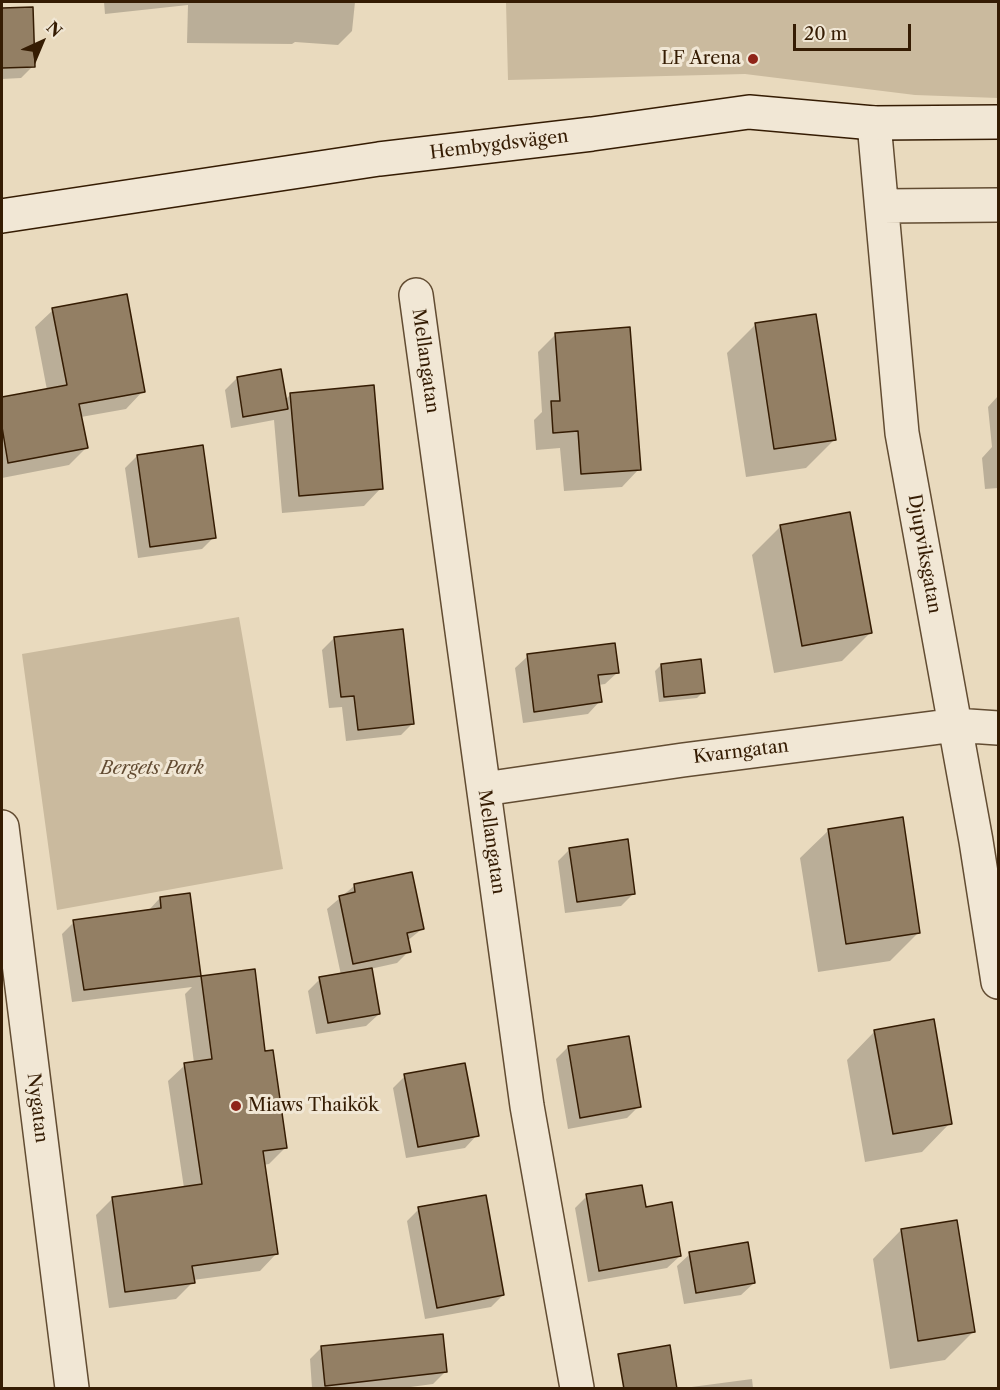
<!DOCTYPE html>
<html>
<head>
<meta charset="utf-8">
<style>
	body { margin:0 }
	#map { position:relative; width:1000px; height:1390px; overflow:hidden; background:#e9dabe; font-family:"Libre Caslon Text",serif }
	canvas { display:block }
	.frame { position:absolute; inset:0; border:3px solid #351c03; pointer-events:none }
	.north { position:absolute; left:12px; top:12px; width:60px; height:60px; -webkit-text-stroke:4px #f1e7d5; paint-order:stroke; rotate:44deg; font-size:16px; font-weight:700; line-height:24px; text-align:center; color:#351c03 }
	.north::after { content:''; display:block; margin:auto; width:21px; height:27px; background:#351c03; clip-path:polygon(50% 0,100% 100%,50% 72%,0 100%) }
	.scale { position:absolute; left:793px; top:24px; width:118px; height:27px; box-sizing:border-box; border:3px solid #351c03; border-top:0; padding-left:8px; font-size:18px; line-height:21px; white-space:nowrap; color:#351c03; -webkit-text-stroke:4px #f1e7d5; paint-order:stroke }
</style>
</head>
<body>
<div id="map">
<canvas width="1000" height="1390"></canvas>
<div class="frame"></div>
<div class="north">N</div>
<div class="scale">20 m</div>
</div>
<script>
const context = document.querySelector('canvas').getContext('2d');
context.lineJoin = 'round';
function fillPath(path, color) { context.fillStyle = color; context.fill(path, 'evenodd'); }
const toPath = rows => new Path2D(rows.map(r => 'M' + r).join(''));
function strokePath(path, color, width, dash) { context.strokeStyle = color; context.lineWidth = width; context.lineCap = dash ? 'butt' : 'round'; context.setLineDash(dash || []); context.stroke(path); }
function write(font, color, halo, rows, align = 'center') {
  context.font = font + ' "Libre Caslon Text",serif'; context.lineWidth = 6; context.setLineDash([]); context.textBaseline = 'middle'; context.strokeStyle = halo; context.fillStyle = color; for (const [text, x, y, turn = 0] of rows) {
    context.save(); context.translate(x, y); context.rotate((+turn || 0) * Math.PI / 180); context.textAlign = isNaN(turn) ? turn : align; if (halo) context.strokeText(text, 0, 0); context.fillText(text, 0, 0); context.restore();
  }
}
const green = toPath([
	[506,2,998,2,998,98,915,95,745,74,508,80],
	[239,617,283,869,57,910,22,654]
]);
const shadow = toPath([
	[104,2,355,2,352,31,338,45,295,42,292,44,187,43,188,5,105,14],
	[31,8,33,66,21,78,2,79,2,9],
	[53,310,143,391,126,409,81,417,86,448,69,465,2,478,2,399,47,390,35,327],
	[756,324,835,439,806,468,746,477,727,353],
	[555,335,639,469,622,487,564,491,560,448,536,450,534,420,542,412,538,352],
	[237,378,285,400,291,394,381,488,364,506,282,513,274,420,231,428,225,390],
	[998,396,998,488,985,489,982,458,992,447,988,407],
	[137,456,214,537,202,549,138,558,125,468],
	[781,526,870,633,842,661,774,673,752,555],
	[334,638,413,723,401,735,346,741,342,707,329,708,322,650],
	[528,656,618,672,605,684,598,685,600,701,588,714,523,723,515,668],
	[661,665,703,692,697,698,659,702,655,671],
	[829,830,918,933,890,961,818,972,800,858],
	[570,849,633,894,621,906,565,913,558,861],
	[354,886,422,929,407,941,409,951,397,963,370,969,379,1014,366,1026,316,1034,308,991,320,979,341,975,327,909],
	[189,895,200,977,254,970,264,1053,286,1147,269,1164,263,1165,276,1254,260,1271,193,1280,193,1282,176,1299,109,1308,96,1215,113,1198,184,1188,168,1081,185,1065,194,1063,185,994,192,987,72,1002,62,934,74,922,148,911,160,898],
	[875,1031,950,1123,922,1152,865,1162,847,1060],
	[568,1047,639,1106,627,1118,568,1129,556,1059],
	[405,1076,477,1135,465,1148,406,1158,393,1088],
	[587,1196,644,1208,680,1256,667,1268,588,1282,575,1208],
	[419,1209,503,1295,491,1307,425,1319,407,1221],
	[901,1230,973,1332,945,1360,890,1369,873,1259],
	[690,1254,754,1283,741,1295,684,1304,677,1266],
	[322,1347,445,1372,433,1384,403,1388,312,1388,310,1359],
	[752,1379,753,1388,684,1388]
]);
const building = toPath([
	[33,7,35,67,2,68,2,8,33,7],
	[127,294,145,392,79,404,88,448,8,463,2,427,2,397,67,385,52,308,127,294],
	[816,314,836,440,774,449,755,323,816,314],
	[630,327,641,470,581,474,578,431,553,433,551,401,560,401,555,333,630,327],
	[281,369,288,409,243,417,237,377,281,369],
	[374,385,383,489,299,496,290,393,374,385],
	[203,445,216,538,150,547,137,455,203,445],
	[850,512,872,633,802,646,780,525,850,512],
	[403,629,414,724,358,730,354,696,341,697,334,637,403,629],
	[615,643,619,673,598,675,602,702,534,712,527,654,615,643],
	[701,659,705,693,664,697,661,664,701,659],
	[903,817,920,933,846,944,828,829,903,817],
	[628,839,635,894,577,902,569,848,628,839],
	[412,872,424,929,407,933,411,952,353,964,339,896,355,892,354,884,412,872],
	[190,893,201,976,84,990,73,920,161,908,160,897,190,893],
	[372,968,380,1014,328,1023,319,977,372,968],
	[255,969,265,1051,273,1050,287,1148,263,1151,278,1254,192,1266,195,1283,125,1292,112,1197,202,1184,184,1063,212,1059,201,976,255,969],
	[934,1019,952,1124,893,1134,874,1030,934,1019],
	[629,1036,641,1107,580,1118,568,1046,629,1036],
	[465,1063,479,1136,418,1147,404,1074,465,1063],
	[642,1185,646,1207,672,1202,681,1256,599,1271,586,1194,642,1185],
	[486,1195,504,1295,437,1308,418,1207,486,1195],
	[957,1220,975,1332,918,1341,901,1229,957,1220],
	[748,1242,755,1283,696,1293,689,1252,748,1242],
	[443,1334,447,1372,325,1386,321,1346,443,1334],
	[670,1345,677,1389,624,1389,618,1354,670,1345]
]);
const street = toPath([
	[874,123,902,433,976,841,998,982],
	[883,206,998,205],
	[416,295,527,1106,577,1388],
	[484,789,683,760,933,728,954,725,998,728],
	[2,827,72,1388]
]);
const secondary = toPath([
	[2,216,379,159,592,134,749,112,874,123,998,122]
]);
const markers = [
	[753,59,6,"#8f2418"],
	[236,1106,6,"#8f2418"]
];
const poiNames = [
	["LF Arena",741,59],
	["Miaws Thaikök",248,1106,"left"]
];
const streetNames = [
	["Hembygdsvägen",499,145,-7],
	["Mellangatan",425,361,82],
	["Djupviksgatan",924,554,80],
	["Kvarngatan",741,752,-7],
	["Mellangatan",491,842,82],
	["Nygatan",37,1108,83]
];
const parkNames = [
	["Bergets Park",152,769]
];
fillPath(green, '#caba9e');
fillPath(shadow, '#0003');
fillPath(building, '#937f64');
strokePath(building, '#351c03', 1.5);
strokePath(street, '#624c32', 36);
strokePath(secondary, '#351c03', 36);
strokePath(street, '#f1e7d5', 33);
strokePath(secondary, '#f1e7d5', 33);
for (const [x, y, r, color] of markers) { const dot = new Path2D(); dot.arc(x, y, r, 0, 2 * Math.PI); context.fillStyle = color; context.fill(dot); strokePath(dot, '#f1e7d5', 2); }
write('18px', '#351c03', '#f1e7d5', poiNames, 'right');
write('18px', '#351c03', '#f1e7d5', streetNames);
write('italic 18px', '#624b32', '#f1e7d5', parkNames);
</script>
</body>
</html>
